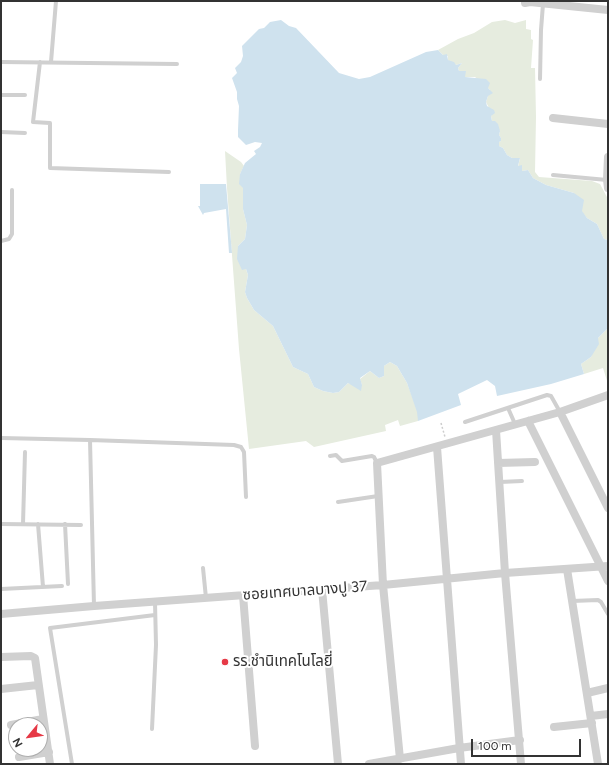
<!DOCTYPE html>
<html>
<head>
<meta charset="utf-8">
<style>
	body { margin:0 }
	#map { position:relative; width:609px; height:765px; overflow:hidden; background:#fff; font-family:Figtree,sans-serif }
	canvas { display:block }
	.frame { position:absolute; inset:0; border:2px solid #333; pointer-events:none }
	.north { position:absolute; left:8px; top:717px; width:40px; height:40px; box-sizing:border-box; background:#fff; border:1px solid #adadad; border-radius:50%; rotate:241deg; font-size:11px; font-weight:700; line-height:16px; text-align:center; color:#333 }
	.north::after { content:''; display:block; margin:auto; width:14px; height:18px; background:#e63946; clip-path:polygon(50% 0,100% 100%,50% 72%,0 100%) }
	.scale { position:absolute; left:471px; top:739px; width:110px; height:18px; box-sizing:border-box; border:2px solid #333; border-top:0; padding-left:5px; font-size:12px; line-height:14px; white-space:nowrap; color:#333; -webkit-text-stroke:3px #fff; paint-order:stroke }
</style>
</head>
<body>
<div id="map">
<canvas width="609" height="765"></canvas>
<div class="frame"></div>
<div class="north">N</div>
<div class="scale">100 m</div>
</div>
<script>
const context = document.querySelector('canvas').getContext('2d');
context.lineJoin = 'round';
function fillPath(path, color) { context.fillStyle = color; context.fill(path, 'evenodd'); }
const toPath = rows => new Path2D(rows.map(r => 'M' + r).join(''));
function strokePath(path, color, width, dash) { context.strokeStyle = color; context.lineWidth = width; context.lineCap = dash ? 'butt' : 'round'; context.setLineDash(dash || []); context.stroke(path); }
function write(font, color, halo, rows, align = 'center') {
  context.font = font + ' Figtree,"Noto Sans Thai",sans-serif'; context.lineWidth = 4; context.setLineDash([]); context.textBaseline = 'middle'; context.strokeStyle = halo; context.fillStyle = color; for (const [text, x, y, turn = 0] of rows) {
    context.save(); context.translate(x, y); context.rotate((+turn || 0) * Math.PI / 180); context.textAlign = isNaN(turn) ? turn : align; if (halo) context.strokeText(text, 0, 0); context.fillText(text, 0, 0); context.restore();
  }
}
const green = toPath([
	[505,20,515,23,526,20,526,29,531,30,531,39,533,40,531,68,535,68,536,117,535,172,539,177,592,181,600,184,608,199,608,240,604,239,597,224,587,218,581,211,574,193,546,185,533,178,528,170,522,171,518,167,520,158,512,158,507,155,503,148,499,146,499,142,501,141,501,138,499,135,500,131,492,121,491,116,492,114,486,102,490,90,475,77,465,77,463,71,459,71,458,68,462,63,456,65,449,61,448,60,448,56,443,55,438,50,458,39,474,33,492,22],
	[225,151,241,162,244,166,240,174,243,188,243,209,247,225,245,239,238,246,248,275,245,292,247,298,254,310,273,326,293,367,308,374,314,387,323,391,333,393,339,392,348,383,356,386,362,385,360,379,370,371,379,378,384,376,384,366,390,362,397,366,407,383,418,412,418,421,400,426,398,420,385,425,386,431,314,447,306,441,249,449,239,349,227,188],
	[608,328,608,384,603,368,584,374,581,364,591,357,598,338]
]);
const water = toPath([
	[281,20,289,26,296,28,339,73,359,79,370,77,426,52,438,50,443,55,447,54,448,60,454,62,456,65,462,63,458,68,459,71,466,71,465,77,486,79,490,83,488,88,493,93,488,96,486,102,487,106,494,110,495,113,491,116,492,121,495,121,498,124,500,131,499,135,501,138,501,141,499,142,499,146,503,148,507,155,512,158,520,158,518,166,522,165,522,171,528,170,533,178,546,185,574,193,584,200,582,211,587,218,597,224,604,239,608,240,608,328,598,338,599,344,591,357,581,364,584,374,551,384,497,396,495,386,487,380,458,394,461,405,418,421,417,412,407,383,397,366,390,362,384,366,384,376,379,378,370,371,360,378,362,385,361,391,348,383,339,392,333,393,323,391,314,387,308,374,293,367,273,326,254,310,247,298,245,292,248,275,246,269,242,270,237,259,238,246,245,239,247,225,243,209,243,188,239,184,240,174,245,163,256,154,254,151,260,147,262,143,255,142,246,145,238,137,238,130,239,106,237,99,237,92,232,78,237,73,235,68,241,62,243,56,242,46,259,29,264,28,270,22],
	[200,184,226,184,232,253,229,253,226,209,204,213,203,215,198,206,200,206]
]);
const path = toPath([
	[441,423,445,437]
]);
const lane = toPath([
	[1,62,177,64],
	[40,62,33,122,50,123,50,168,169,172],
	[51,62,56,1],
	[540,79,541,30,543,4],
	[1,95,25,95],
	[1,132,25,133],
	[553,175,607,180],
	[1,241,9,239,12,234,12,190],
	[508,408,515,424],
	[465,422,547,395,551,396,560,412],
	[1,438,90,440,234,445,241,447,244,452,246,497],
	[90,440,94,606],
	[330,456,336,455,342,461,372,456,374,457,377,463],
	[500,482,522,481],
	[338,502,378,496],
	[1,524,81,525],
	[23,524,25,452],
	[38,524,43,587],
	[65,524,68,584],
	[203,568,206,598],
	[1,589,62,586],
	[572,601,598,600,601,602,608,614],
	[152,729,156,645,155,602],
	[72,764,50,628,155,615]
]);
const street = toPath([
	[525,3,530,2,608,10],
	[553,118,608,124],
	[608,157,607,180,608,188],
	[560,412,608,508],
	[528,421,608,581],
	[496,430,505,573,521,764],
	[437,447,461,764],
	[498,463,535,462],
	[567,569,598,764],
	[322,589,338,764],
	[243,595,255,746],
	[1,614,94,606,383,585,505,573,608,566],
	[1,657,31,656,35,658,50,764],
	[1,689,38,685],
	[587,693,608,688],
	[591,716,608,714],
	[11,725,43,719],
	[554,727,592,723],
	[19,757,49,752],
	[400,759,383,585,377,463,560,412,608,395],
	[369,764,459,748,520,740]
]);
const markers = [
	[225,662,4,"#e63946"]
];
const streetNames = [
	["ซอยเทศบาลบางปู 37",305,591,-4]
];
const poiNames = [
	["รร.ชำนิเทคโนโลยี่",233,662]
];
fillPath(green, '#e6ecdf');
fillPath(water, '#cfe2ee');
strokePath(path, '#cdcdcd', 1.5, [2, 2]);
strokePath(lane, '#d0d0d0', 4);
strokePath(street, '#d0d0d0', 8);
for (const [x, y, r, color] of markers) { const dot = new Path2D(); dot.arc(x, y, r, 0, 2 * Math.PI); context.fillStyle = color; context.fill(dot); strokePath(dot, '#fff', 1.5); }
write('15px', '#333', '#fff', streetNames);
write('15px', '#333', '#fff', poiNames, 'left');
</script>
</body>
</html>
